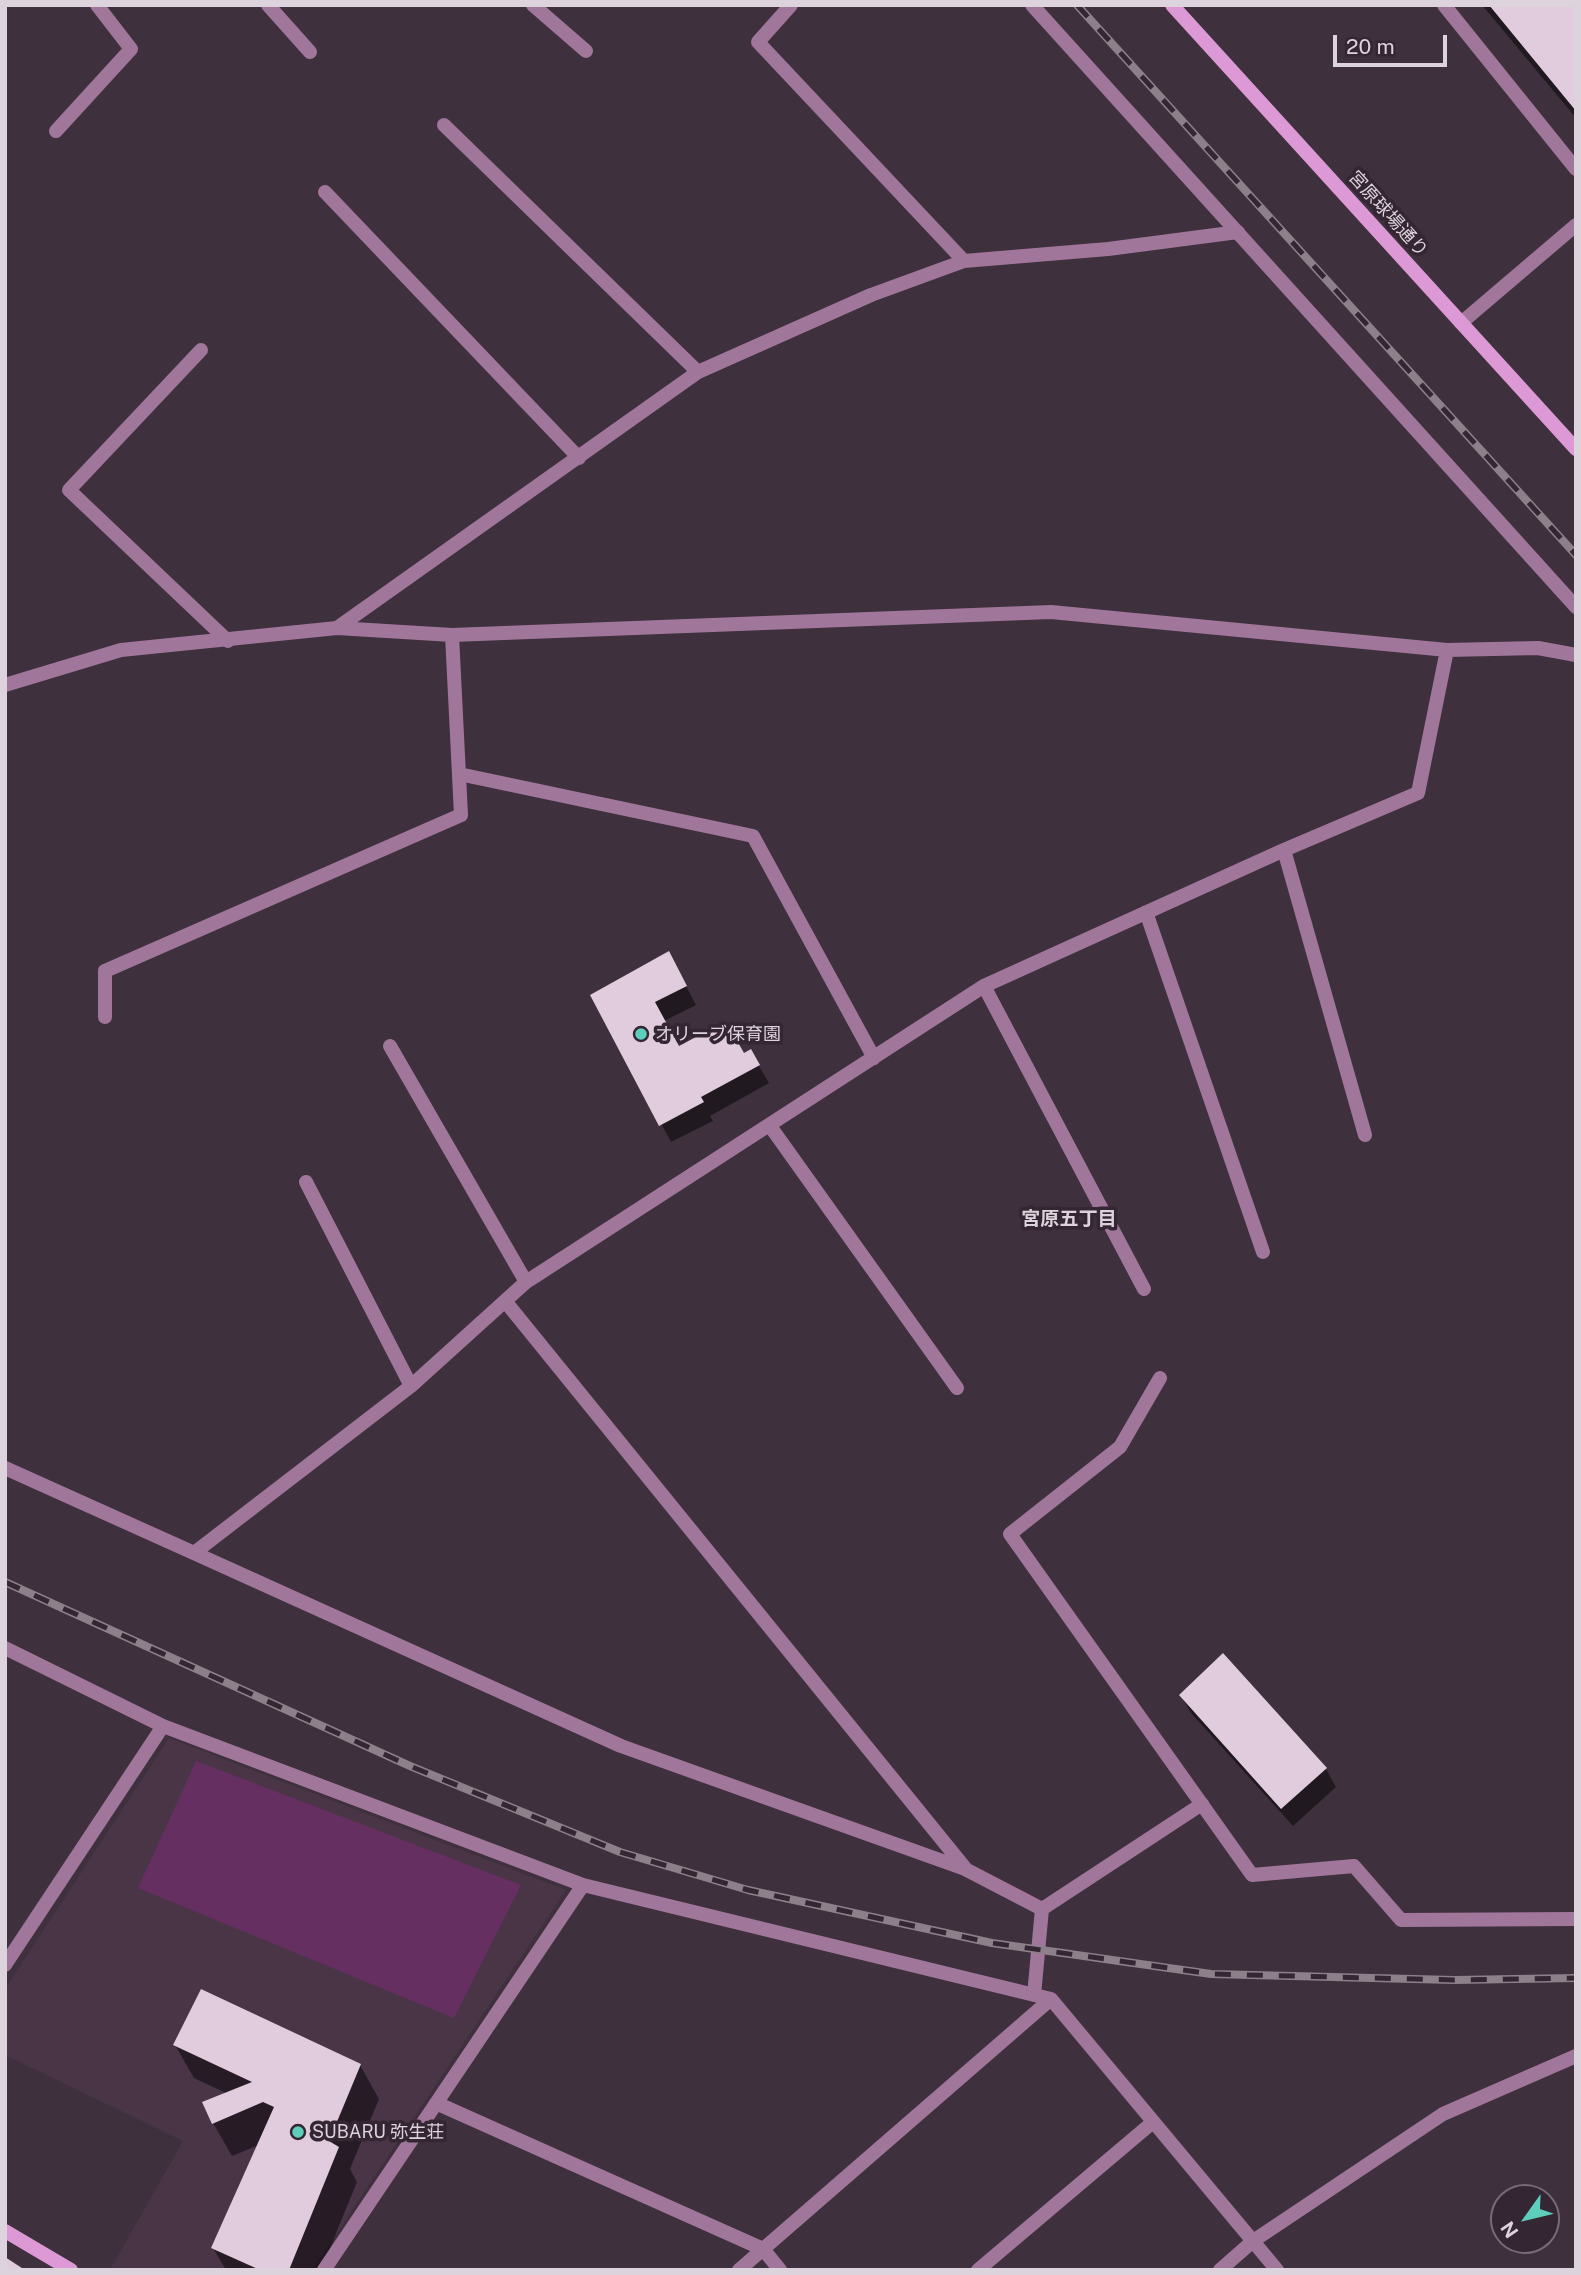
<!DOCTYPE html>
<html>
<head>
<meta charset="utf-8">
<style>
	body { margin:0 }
	#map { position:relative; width:1581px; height:2275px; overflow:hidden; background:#3f303d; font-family:"Public Sans",sans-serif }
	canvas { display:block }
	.frame { position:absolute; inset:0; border:7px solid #ddd3dc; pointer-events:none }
	.north { position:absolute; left:1490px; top:2184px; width:70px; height:70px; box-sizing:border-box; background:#352633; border:2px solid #786b77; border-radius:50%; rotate:236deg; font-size:19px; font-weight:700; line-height:28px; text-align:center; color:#ddd3dc }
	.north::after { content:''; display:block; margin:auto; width:24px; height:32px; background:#5ccebb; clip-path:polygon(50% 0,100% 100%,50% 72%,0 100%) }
	.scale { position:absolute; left:1333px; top:35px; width:114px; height:32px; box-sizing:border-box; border:4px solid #ddd3dc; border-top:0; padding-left:9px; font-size:21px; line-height:24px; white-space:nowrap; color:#ddd3dc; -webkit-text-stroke:5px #352633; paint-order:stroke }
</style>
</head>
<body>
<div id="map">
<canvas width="1581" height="2275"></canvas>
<div class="frame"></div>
<div class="north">N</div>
<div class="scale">20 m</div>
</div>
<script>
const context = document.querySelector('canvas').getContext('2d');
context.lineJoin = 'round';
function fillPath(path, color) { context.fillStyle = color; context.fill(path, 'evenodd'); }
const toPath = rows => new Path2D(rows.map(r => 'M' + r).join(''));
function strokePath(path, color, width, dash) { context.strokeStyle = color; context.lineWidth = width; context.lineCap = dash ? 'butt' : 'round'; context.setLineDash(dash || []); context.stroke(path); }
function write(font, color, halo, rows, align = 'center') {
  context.font = font + ' "Public Sans","Noto Sans JP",sans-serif'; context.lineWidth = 7; context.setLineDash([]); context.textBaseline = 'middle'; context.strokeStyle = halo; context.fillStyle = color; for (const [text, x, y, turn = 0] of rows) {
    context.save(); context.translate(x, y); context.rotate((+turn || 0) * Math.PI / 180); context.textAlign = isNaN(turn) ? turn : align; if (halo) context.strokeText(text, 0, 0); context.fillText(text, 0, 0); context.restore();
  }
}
const built = toPath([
	[169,1738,566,1890,312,2270,110,2270,183,2141,5,2055,5,1989]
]);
const green = toPath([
	[196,1761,521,1885,454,2018,138,1888]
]);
const shadow = toPath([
	[1482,5,1576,5,1576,118],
	[678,971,696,1005,664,1021,679,1048,743,1055,750,1051,769,1083,710,1116,713,1121,671,1142,592,995],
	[1223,1655,1326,1769,1336,1787,1293,1826,1191,1713,1181,1695],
	[175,2045,360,2065,379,2099,350,2169,357,2182,321,2270,226,2270,213,2248,259,2145,232,2156,213,2123,228,2094,194,2078]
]);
const building = toPath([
	[1489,5,1576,5,1576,111],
	[669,951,687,986,655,1002,679,1046,726,1021,744,1053,751,1049,760,1065,701,1097,704,1102,659,1126,590,995],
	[1223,1653,1327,1768,1281,1809,1179,1695],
	[201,1989,361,2064,329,2141,339,2147,289,2270,260,2270,211,2248,274,2107,263,2102,212,2124,202,2102,252,2082,173,2045],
	[5,2257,25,2270,5,2270]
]);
const lane = toPath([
	[1444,5,1576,169],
	[1160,1378,1120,1447,1010,1534,1252,1875,1354,1866,1401,1920,1576,1919]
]);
const street = toPath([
	[268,5,310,52],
	[533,5,586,51],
	[791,5,758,42,964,261],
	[1032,5,1576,607],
	[444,125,698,372],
	[56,131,131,49,97,5],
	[325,192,579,458],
	[1461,323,1576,225],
	[201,350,69,490,228,641],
	[337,628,698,372,871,295,964,261,1108,249,1238,232],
	[5,685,121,650,337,628,452,635,1051,612,1447,650,1538,648,1576,655],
	[459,774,753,836,874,1058],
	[1284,850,1365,1135],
	[1146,912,1263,1252],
	[984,986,1144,1289],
	[105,1017,105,971,461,815,452,635],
	[390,1046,526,1282],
	[770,1126,957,1388],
	[306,1182,411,1386],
	[505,1301,965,1868],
	[5,1468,194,1553,411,1386,526,1282,984,986,1284,850,1418,793,1447,650],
	[194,1553,621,1746,965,1869,1042,1909,1034,1995],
	[5,1648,163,1726,583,1885,1051,1999,739,2270],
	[1042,1909,1202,1804],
	[5,1965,163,1726],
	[1051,1999,1277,2270],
	[436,2103,763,2249,780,2270],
	[324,2270,583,1885],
	[978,2270,1153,2122],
	[1220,2270,1253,2241,1443,2114,1576,2056]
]);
const secondary = toPath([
	[1172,5,1576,449],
	[5,2231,71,2270]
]);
const rail = toPath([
	[1077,5,1576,555],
	[5,1582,410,1766,620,1852,748,1890,992,1943,1211,1974,1454,1980,1576,1978]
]);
const markers = [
	[641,1034,7,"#5ccebb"],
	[298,2132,7,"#5ccebb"]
];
const streetNames = [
	["宮原球場通り",1388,214,48]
];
const poiNames = [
	["オリーブ保育園",655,1034],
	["SUBARU 弥生荘",312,2132]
];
const neighbourhoodNames = [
	["宮原五丁目",1069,1219]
];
fillPath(built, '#4a3547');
fillPath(green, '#652f61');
fillPath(shadow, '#0007');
fillPath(building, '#e0ccdd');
strokePath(lane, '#a1769b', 14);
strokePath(street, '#a1769b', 14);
strokePath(secondary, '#dd99d5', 14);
strokePath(rail, '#8d808b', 8);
strokePath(rail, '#352633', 5, [16]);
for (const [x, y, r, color] of markers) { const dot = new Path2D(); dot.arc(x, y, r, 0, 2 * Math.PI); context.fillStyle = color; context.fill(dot); strokePath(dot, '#352633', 2.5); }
write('18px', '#ddd3dc', '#352633', streetNames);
write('18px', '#ddd3dc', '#352633', poiNames, 'left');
write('bold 19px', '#ddd3dc', '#352633', neighbourhoodNames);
</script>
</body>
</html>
